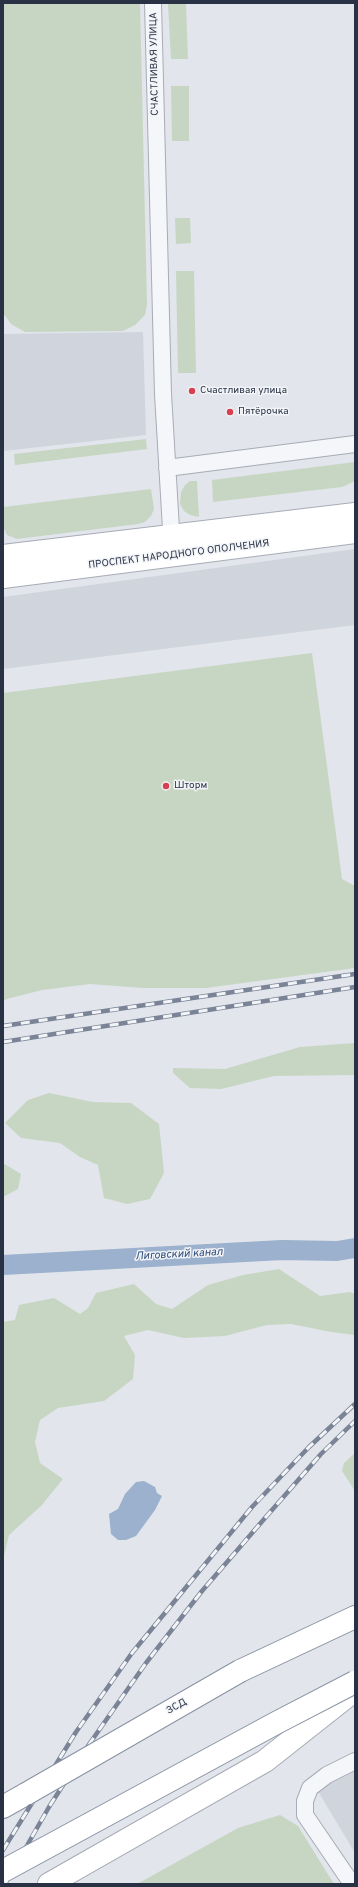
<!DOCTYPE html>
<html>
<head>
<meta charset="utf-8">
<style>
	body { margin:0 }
	#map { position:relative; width:358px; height:1887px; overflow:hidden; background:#e2e5eb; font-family:Overpass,sans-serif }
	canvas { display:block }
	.frame { position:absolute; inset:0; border:4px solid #293245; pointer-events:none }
</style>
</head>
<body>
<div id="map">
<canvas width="358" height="1887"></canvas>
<div class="frame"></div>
</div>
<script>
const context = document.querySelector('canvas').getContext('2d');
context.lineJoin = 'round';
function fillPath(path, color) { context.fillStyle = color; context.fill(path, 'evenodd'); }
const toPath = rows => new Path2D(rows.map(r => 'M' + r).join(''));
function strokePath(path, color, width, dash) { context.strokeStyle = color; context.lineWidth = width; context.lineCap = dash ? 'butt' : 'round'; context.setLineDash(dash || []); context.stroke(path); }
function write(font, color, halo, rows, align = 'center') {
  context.font = font + ' Overpass,sans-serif'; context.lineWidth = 3; context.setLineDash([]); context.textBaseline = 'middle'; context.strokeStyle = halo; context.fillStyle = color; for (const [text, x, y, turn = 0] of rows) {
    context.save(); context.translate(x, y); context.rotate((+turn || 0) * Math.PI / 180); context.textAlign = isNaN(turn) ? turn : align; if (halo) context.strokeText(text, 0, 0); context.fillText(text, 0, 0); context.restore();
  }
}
const built = toPath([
	[143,332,146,435,4,451,3,334],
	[355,549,355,625,3,669,3,597],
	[355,1769,355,1853,316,1788]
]);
const green = toPath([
	[3,3,140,3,147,304,145,315,135,325,123,331,25,332,11,324,3,313],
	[186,3,188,59,171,59,168,4],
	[171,86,189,86,189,141,172,141],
	[175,218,190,218,191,243,176,244],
	[176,271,194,271,196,373,178,373],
	[146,439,147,449,15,465,14,454],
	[355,462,355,481,342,487,213,502,212,480],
	[190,481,197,481,199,517,190,515,184,511,180,504,181,492,185,485],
	[151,489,154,509,151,516,145,522,138,524,17,539,7,535,4,529,3,507],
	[312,653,342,879,355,886,355,968,206,988,143,988,90,984,42,990,7,999,3,1001,3,693],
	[355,1043,355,1075,274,1076,221,1089,190,1088,173,1073,173,1068,225,1069,300,1047],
	[49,1093,93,1102,131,1103,159,1124,164,1173,150,1199,127,1204,104,1198,98,1165,80,1157,60,1143,21,1138,5,1123,28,1100],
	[3,1163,21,1174,18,1189,3,1197],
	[279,1269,320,1296,350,1292,355,1294,355,1335,331,1332,291,1324,267,1325,225,1336,184,1338,148,1330,124,1336,135,1355,133,1379,104,1401,58,1408,40,1420,35,1442,40,1463,63,1479,41,1506,9,1535,3,1560,3,1322,15,1320,19,1305,54,1298,80,1314,88,1308,96,1293,134,1284,156,1304,172,1309,208,1285,243,1275],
	[355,1453,355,1491,342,1471,344,1463],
	[280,1815,298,1826,334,1884,137,1884,238,1828]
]);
const water = toPath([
	[144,1481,155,1487,157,1493,162,1496,155,1510,136,1536,126,1540,118,1540,111,1534,109,1514,118,1509,125,1494,136,1482]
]);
const canal = toPath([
	[3,1265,282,1250,337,1251,355,1248]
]);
const street = toPath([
	[153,3,163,394,172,546],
	[167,468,355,444],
	[352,1884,305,1815,305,1801,310,1788,327,1775,355,1761]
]);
const secondary = toPath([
	[3,556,355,514],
	[3,577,355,532],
	[49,1884,265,1761,355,1690]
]);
const highway = toPath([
	[240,1671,355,1617],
	[3,1807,26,1794]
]);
const rail = toPath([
	[3,1026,355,974],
	[3,1042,355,987],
	[3,1850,76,1732,132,1653,252,1507,309,1447,355,1404],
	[5,1884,49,1807,90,1743,146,1663,202,1591,265,1518,321,1454,355,1421]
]);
const highwayBridge = toPath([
	[26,1794,240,1671],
	[3,1871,276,1723,355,1682]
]);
const markers = [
	[192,391,4,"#d74050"],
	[230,412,4,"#d74050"],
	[166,786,4,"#d74050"]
];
const streetNames = [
	["СЧАСТЛИВАЯ УЛИЦА",155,64,-91],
	["ПРОСПЕКТ НАРОДНОГО ОПОЛЧЕНИЯ",179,555,-7],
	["ЗСД",177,1707,-29]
];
const poiNames = [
	["Счастливая улица",200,391],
	["Пятёрочка",238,412],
	["Шторм",174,786]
];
const waterNames = [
	["Лиговский канал",179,1255,-3]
];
fillPath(built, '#d0d4dd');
fillPath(green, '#c7d6c3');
fillPath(water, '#9bb1cd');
strokePath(canal, '#9bb1cd', 20);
strokePath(street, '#a7acb6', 18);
strokePath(secondary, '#a7acb6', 24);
strokePath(highway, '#8892a3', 24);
strokePath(street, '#f5f6f9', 16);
strokePath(secondary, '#fff', 22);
strokePath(highway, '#fff', 22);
strokePath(rail, '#7a8496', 4.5);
strokePath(rail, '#f2f4f8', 3, [9]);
strokePath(highwayBridge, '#8892a3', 24, []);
strokePath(highwayBridge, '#fff', 22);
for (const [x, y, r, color] of markers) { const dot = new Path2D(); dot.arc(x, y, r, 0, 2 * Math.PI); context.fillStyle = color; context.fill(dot); strokePath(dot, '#f2f4f8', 1.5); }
write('10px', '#293245', '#f2f4f8', streetNames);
write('10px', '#293245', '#f2f4f8', poiNames, 'left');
write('italic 11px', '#304e7c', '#f2f4f8', waterNames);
</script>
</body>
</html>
